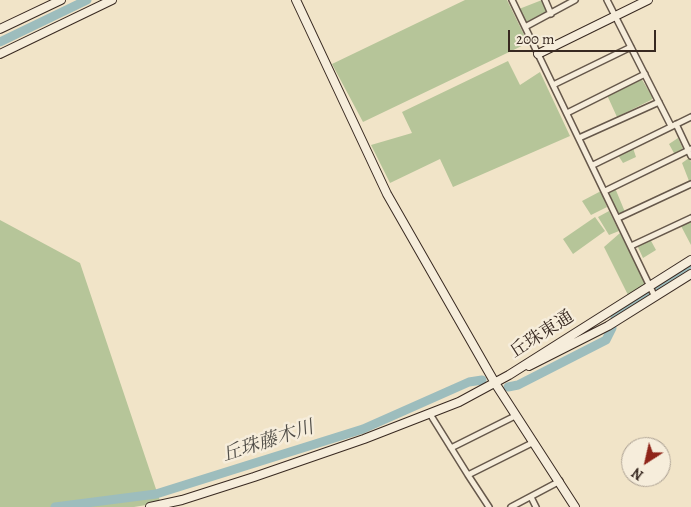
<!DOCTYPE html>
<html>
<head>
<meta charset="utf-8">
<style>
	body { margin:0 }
	#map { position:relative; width:691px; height:507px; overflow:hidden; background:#f1e4c8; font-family:Alegreya,serif }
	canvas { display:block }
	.north { position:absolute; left:621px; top:437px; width:50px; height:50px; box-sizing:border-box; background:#f6eddb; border:1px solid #aa9f91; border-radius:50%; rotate:215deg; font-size:14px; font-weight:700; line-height:20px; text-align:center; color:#382921 }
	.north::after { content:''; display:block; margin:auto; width:18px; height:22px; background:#8f2418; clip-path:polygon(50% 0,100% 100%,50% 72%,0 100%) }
	.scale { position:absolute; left:508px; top:30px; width:148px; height:22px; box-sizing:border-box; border:2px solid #382921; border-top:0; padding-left:6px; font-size:15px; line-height:18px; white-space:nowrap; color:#382921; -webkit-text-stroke:4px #f6eddb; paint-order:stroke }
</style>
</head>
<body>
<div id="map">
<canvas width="691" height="507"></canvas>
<div class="north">N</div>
<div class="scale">200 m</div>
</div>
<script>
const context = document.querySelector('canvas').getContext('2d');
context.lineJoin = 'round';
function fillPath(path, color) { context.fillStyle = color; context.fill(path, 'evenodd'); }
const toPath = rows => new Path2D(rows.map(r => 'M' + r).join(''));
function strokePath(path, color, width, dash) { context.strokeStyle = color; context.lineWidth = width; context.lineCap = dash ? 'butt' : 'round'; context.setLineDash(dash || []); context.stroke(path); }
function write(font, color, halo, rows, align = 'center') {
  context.font = font + ' Alegreya,"Noto Serif JP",serif'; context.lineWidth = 5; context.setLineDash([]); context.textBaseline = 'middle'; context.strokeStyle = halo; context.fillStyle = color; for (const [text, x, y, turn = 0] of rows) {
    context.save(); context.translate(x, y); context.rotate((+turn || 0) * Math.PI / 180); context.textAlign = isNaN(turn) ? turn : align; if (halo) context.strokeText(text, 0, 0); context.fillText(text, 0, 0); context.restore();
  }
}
const green = toPath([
	[465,0,507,0,528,43,363,122,332,64],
	[542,0,547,12,526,24,519,9],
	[508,61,520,85,540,72,570,136,453,187,440,159,390,183,371,145,412,133,402,112],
	[641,78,653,98,651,100,617,117,607,95],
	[678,138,684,151,675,155,669,144],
	[633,148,636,157,623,163,618,155],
	[689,158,691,162,691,180,689,181,682,163],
	[615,188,625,212,619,214,608,192],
	[601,191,607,207,591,215,582,201],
	[609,211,619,231,609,235,598,217],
	[595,217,605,231,573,254,563,239],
	[0,220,80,263,160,501,158,503,134,507,0,507],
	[691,222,691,245,681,226],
	[620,233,646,285,628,295,604,247],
	[650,239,656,250,643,258,637,245]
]);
const river = toPath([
	[0,42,87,0],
	[655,290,691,267],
	[615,318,618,313,648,294],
	[508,387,518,385,606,340,612,328],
	[55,507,156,494,363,429,469,382,482,380]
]);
const street = toPath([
	[512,0,655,297],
	[545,0,551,14],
	[607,0,671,126],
	[525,27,575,0],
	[553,85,631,47],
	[567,113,645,74],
	[676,124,691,156],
	[579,138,659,102],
	[593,165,691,117],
	[605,191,691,149],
	[618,218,691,184],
	[631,246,691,218],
	[430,414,468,475,534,442],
	[451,448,515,416],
	[468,475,489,507],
	[531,497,536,507],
	[511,507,560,481]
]);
const secondary = toPath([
	[296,0,387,194,495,383,575,507],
	[0,29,61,0],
	[0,54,112,0],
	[538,54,648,0],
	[529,366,608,326,691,274],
	[150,507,182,500,254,477,364,439,459,402,509,375,691,260]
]);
const streetNames = [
	["丘珠東通",542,335,-33]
];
const waterNames = [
	["丘珠藤木川",268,442,-18]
];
fillPath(green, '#b6c599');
strokePath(river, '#9dbdbd', 9);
strokePath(street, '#66584b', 8);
strokePath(secondary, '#382921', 10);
strokePath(street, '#f6eddb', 5);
strokePath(secondary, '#f6eddb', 8);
write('18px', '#382921', '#f6eddb', streetNames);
write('italic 19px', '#514e48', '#f6eddb', waterNames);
</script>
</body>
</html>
